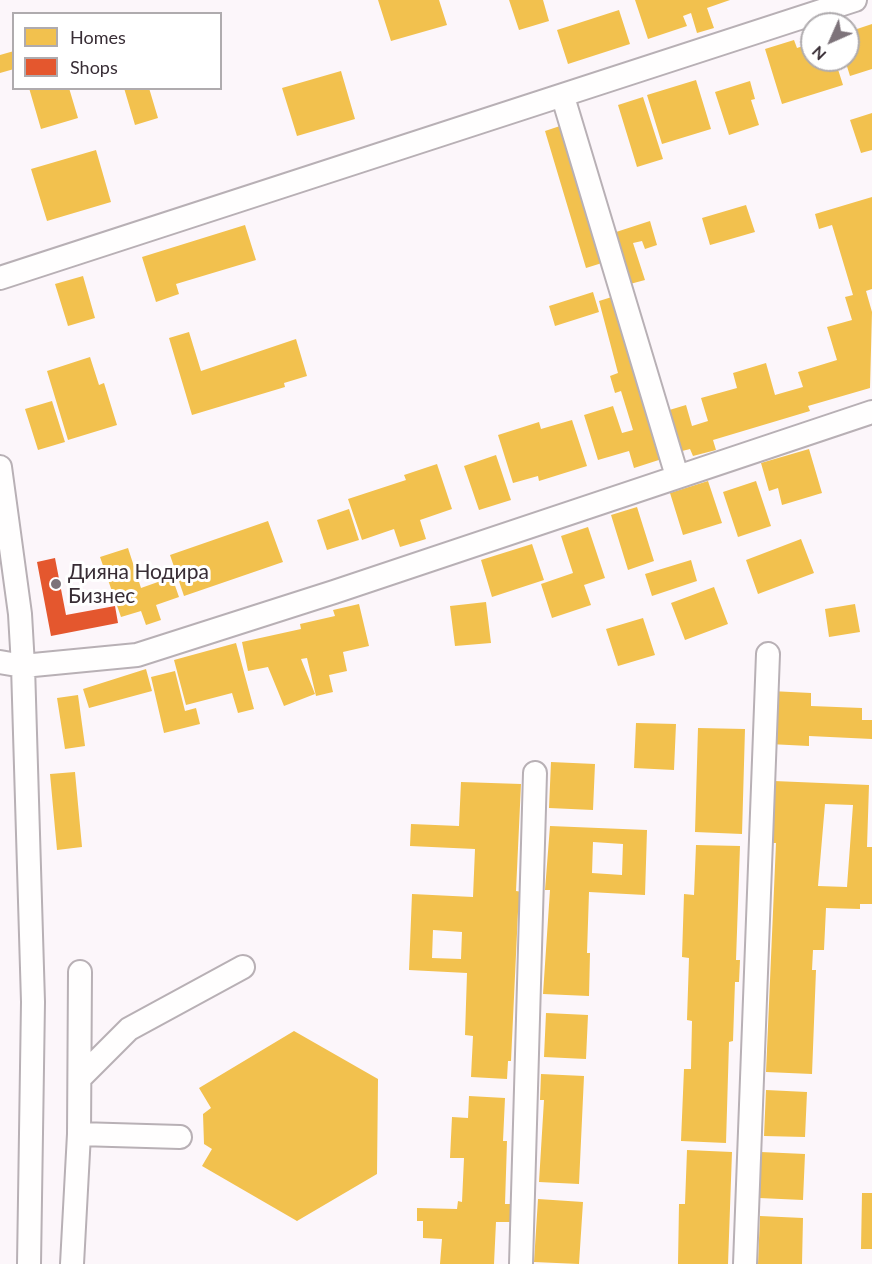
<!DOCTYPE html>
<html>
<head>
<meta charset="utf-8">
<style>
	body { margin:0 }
	#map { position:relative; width:872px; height:1264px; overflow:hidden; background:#fcf6fa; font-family:Lato,sans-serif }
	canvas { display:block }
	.legend { position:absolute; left:12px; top:12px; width:210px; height:78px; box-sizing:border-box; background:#fff; border:2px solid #afabae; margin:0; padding:8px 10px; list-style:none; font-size:18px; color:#382d35 }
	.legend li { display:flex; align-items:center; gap:12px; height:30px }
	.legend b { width:30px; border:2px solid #afabae }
	.north { position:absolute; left:800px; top:12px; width:60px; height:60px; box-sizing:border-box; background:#fff; border:2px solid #afabae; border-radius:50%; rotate:225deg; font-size:16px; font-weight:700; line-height:24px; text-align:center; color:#382d35 }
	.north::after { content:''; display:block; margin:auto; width:21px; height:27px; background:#7d737a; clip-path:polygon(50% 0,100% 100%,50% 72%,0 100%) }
</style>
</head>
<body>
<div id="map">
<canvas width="872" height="1264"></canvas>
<ul class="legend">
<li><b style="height:16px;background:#f2c14e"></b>Homes</li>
<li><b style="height:16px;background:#e4572e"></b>Shops</li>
</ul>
<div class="north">N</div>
</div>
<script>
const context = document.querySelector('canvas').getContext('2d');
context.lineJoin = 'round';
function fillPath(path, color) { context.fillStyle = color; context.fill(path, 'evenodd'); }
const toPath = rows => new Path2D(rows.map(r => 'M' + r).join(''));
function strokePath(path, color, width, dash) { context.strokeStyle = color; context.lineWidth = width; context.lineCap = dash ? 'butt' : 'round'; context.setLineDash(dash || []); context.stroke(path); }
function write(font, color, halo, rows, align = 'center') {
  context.font = font + ' Lato,sans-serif'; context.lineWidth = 6; context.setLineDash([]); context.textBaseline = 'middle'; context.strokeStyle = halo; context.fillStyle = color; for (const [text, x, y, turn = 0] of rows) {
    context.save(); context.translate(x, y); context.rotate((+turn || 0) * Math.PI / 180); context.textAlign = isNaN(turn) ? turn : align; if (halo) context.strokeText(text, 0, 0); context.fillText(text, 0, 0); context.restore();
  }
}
const homes = toPath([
	[378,0,439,0,447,25,391,41],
	[509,0,543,0,549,21,519,30],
	[635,0,730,0,707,8,714,28,697,33,691,13,683,16,687,26,648,39],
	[619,10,630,44,568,64,557,30],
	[872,24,872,69,850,76,845,60,848,60,848,32],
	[794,40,797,48,812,43,812,60,835,60,843,85,782,104,765,49],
	[14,51,14,69,0,73,0,55],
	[341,71,355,119,297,136,282,88],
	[696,80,711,129,662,144,647,95],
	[750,81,755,99,751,100,759,125,729,135,715,92],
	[29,88,69,88,78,118,41,129],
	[124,88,149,88,158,118,135,125],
	[643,97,663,159,637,167,618,105],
	[872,113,872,150,861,153,850,120],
	[560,126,602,263,586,268,545,131],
	[96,150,111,202,47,221,31,169],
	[872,197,872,289,866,291,872,312,870,388,808,406,810,411,713,440,716,450,693,456,690,449,678,452,666,411,686,405,692,426,708,421,701,398,737,388,733,373,766,363,775,395,803,387,798,372,837,360,827,327,852,320,845,297,853,295,832,225,819,229,815,214],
	[746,205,755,232,710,245,702,218],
	[650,221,657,245,645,249,642,241,633,243,645,280,630,284,613,233],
	[245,225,256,260,176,284,179,294,156,302,142,257],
	[83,276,95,318,68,326,55,284],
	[593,292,599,312,555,326,549,306],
	[615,296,665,458,634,468,629,451,598,460,584,415,613,406,622,433,633,430,621,391,615,393,610,376,618,373,599,301],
	[189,332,201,371,296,339,307,376,284,383,285,387,192,415,169,338],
	[90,357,99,385,104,383,117,425,68,440,47,371],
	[52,401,65,442,38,450,25,409],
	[572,420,587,466,539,481,538,476,513,483,498,435,539,422,541,429],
	[809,449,822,493,782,505,778,488,769,491,761,463],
	[496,455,511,500,479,510,464,466],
	[437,464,452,509,420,520,426,539,400,547,394,529,362,540,348,499,406,480,404,475],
	[708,481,722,523,683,535,670,493],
	[756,481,771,526,738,537,723,492],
	[637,507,654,561,628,570,611,515],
	[349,509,359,540,327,550,317,520],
	[268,521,283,562,184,596,170,555],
	[588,527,605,578,584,585,591,605,552,618,541,584,573,573,561,536],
	[801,539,814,573,758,594,746,560],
	[532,544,544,580,492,597,481,560],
	[128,548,141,588,172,577,179,597,156,605,161,620,146,625,141,611,121,617,100,557],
	[691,560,697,581,652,596,645,574],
	[714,587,728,624,685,640,671,603],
	[486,602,491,643,455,646,450,606],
	[359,604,369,646,343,652,347,671,329,675,333,692,316,696,307,658,301,659,315,694,284,706,268,667,248,671,242,642,301,629,300,624,335,616,333,610],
	[855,604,860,632,829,637,825,609],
	[643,618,655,655,618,666,606,629],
	[236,643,254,709,238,713,232,693,186,705,174,660],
	[146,669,152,691,89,708,83,689],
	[175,671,185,711,196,708,200,724,164,733,151,677],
	[771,691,811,693,811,706,862,708,862,720,872,720,872,739,809,736,809,746,769,744],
	[78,695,85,746,65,749,57,698],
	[636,723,676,724,674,770,634,768],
	[698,728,745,729,742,834,695,832],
	[551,762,595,764,593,810,549,808],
	[75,772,82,847,57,850,50,774],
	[774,781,869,785,867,847,872,847,872,904,860,904,860,909,826,908,824,950,813,950,812,970,816,970,812,1074,766,1072,776,843,771,843],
	[825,804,853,805,847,887,818,886],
	[461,782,521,784,516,891,523,892,522,912,518,912,511,1061,508,1061,507,1079,471,1077,473,1036,465,1035,467,973,409,970,412,894,473,897,475,849,410,846,411,824,459,826],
	[433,930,462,932,461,959,432,958],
	[550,826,647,830,645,895,589,892,587,953,590,953,589,996,543,994,550,890,545,890],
	[593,842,623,844,622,875,592,873],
	[696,845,740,846,736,960,740,960,739,982,735,982,733,1041,729,1042,726,1143,681,1141,684,1069,691,1069,692,1021,687,1020,689,958,682,957,684,894,694,895],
	[546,1013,588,1015,586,1059,544,1057],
	[294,1031,378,1079,377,1174,297,1221,202,1166,212,1149,204,1144,203,1114,211,1108,199,1088],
	[541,1074,584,1076,579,1184,539,1182,544,1100,540,1100],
	[766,1090,807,1092,805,1137,764,1136],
	[469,1096,505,1098,503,1141,507,1141,505,1204,513,1204,512,1222,496,1222,494,1264,440,1264,442,1239,423,1238,423,1221,417,1221,417,1208,457,1209,458,1201,462,1202,464,1158,450,1158,452,1117,468,1118],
	[687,1150,732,1152,728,1264,678,1264,679,1204,685,1204],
	[761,1152,805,1154,803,1200,759,1198],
	[862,1193,872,1193,872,1249,861,1249],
	[538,1199,583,1202,579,1264,534,1262],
	[760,1216,803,1218,802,1264,758,1264]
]);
const shops = toPath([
	[55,558,66,615,115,606,118,623,51,636,37,562]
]);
const minor = toPath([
	[563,97,677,476],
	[0,278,855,0],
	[0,467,20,614,23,666,33,1002,29,1264],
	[0,662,23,666,137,655,334,592,872,412],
	[80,1078,129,1029,243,967],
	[79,1134,180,1137],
	[72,1264,79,1134,80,972],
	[521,1264,535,773],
	[745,1264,768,654]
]);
const markers = [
	[56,584,6,"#7d737a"]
];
const poiNames = [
	["Дияна Нодира",68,572],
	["Бизнес",68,596]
];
fillPath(homes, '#f2c14e');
fillPath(shops, '#e4572e');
strokePath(minor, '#b8b0b5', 26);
strokePath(minor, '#fffefe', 22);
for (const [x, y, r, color] of markers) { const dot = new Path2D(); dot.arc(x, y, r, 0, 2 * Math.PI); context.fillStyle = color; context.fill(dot); strokePath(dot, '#fff', 2); }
write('21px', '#382d35', '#fff', poiNames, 'left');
</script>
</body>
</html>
